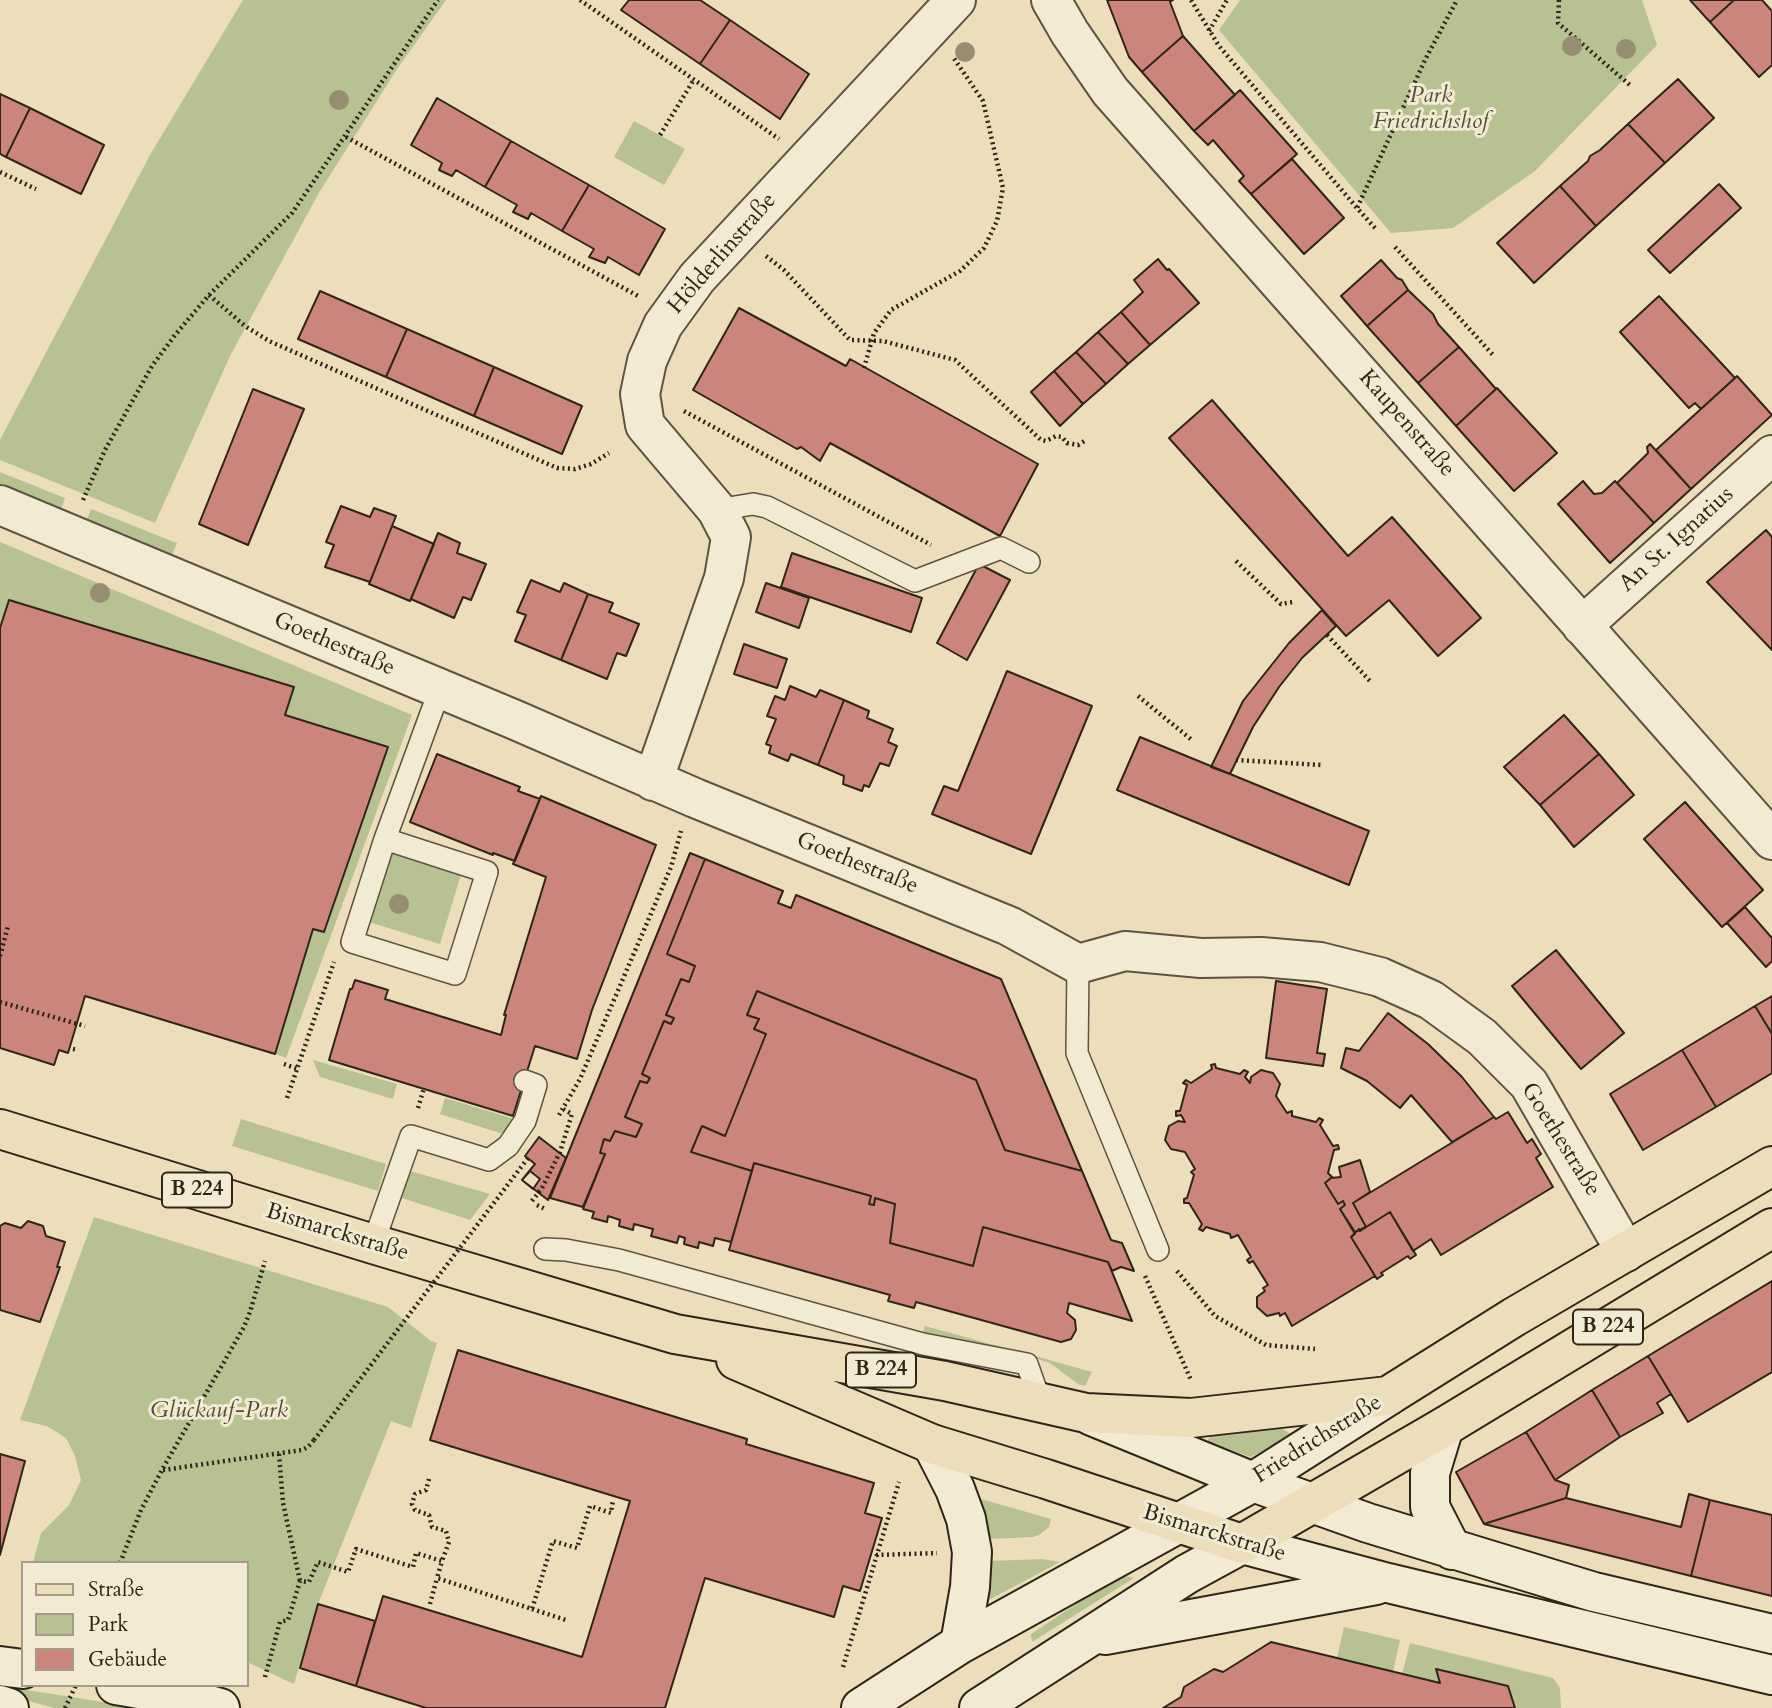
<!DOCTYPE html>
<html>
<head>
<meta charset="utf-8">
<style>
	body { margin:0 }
	#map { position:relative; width:1772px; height:1708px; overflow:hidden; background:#ecdebb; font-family:Cardo,serif }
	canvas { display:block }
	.legend { position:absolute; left:21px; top:1561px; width:228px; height:126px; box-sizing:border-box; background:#f3ead3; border:2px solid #a59b89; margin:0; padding:9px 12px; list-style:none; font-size:21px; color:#2f2519 }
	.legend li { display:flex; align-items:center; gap:14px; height:35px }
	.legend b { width:35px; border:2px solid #a59b89 }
</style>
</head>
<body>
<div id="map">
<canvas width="1772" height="1708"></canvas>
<ul class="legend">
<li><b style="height:9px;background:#ecdebb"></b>Straße</li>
<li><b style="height:19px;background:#b7c191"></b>Park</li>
<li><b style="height:19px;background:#cc857c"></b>Gebäude</li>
</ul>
</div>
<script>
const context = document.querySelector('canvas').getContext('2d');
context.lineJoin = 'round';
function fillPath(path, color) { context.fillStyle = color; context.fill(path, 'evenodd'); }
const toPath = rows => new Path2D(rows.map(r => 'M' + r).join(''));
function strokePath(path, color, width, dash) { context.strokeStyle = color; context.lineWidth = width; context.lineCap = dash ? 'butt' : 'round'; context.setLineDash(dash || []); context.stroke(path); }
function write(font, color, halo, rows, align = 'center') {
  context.font = font + ' Cardo,serif'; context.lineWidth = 6; context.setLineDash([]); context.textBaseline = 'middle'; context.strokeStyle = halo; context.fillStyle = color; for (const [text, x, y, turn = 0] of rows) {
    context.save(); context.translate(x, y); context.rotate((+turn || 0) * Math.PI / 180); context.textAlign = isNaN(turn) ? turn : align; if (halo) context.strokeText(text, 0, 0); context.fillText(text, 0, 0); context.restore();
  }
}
const green = toPath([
	[243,0,446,0,397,69,320,191,230,356,155,523,0,460,0,440,150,155],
	[1240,0,1642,0,1657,45,1535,171,1453,228,1391,233,1219,30],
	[634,121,685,149,664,185,614,157],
	[0,472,65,498,58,517,0,493],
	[91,509,177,543,169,562,84,528],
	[0,542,412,715,286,1058,275,1054,313,929,325,932,388,748,285,715,293,687,9,600,0,628],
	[392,850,462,871,440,944,369,922],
	[313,1060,397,1084,393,1099,320,1077],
	[445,1098,518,1120,509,1130,503,1134,440,1114],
	[241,1119,386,1164,378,1191,232,1146],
	[410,1171,490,1194,470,1220,402,1198],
	[94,1217,388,1307,431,1341,437,1343,411,1428,391,1421,318,1604,294,1684,247,1662,247,1563,33,1563,41,1533,69,1505,81,1480,75,1456,66,1438,47,1426,20,1420],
	[925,1326,1060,1363,1092,1372,1085,1386,1078,1384,1050,1363,1028,1356,923,1334],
	[1277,1426,1293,1435,1251,1457,1207,1442,1210,1436,1238,1434],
	[978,1498,1051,1519,1049,1527,1039,1535,1033,1537,987,1539],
	[1043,1559,1060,1562,985,1602,989,1561],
	[1120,1575,1134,1578,1032,1642,1031,1634],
	[1344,1627,1400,1640,1393,1672,1337,1658],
	[1410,1643,1553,1678,1560,1688,1561,1708,1515,1708,1508,1686,1436,1669,1440,1683,1402,1674],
	[0,1686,78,1698,138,1708,54,1708,0,1693]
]);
const building = toPath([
	[629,0,700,0,730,20,700,64,621,10,629,0],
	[1107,0,1173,0,1170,2,1183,36,1142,72,1129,57,1107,0],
	[1690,0,1734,0,1710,22,1690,0],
	[1734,0,1762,0,1772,11,1772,65,1759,77,1710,22,1734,0],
	[730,20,809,74,780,119,700,64,730,20],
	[1183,36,1235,95,1194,131,1142,72,1183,36],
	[1678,79,1714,118,1665,163,1628,124,1678,79],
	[1240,90,1297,154,1251,194,1239,181,1244,176,1213,140,1208,145,1194,131,1240,90],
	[0,94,30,108,6,157,0,154,0,94],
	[437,98,511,141,485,187,456,170,452,176,439,170,442,163,411,145,437,98],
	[30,108,104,145,81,194,6,157,30,108],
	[1628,124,1665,163,1596,226,1560,186,1588,161,1590,156,1600,150,1628,124],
	[511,141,589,185,562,231,531,213,528,219,513,212,517,205,485,187,511,141],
	[1292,159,1344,218,1304,254,1251,194,1292,159],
	[1719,184,1741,208,1670,273,1648,250,1719,184],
	[589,185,665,229,639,275,608,257,605,263,589,257,594,249,562,231,589,185],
	[1560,186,1596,226,1534,283,1497,243,1560,186],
	[1158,259,1167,270,1169,269,1199,303,1150,345,1121,312,1143,292,1134,280,1158,259],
	[1381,260,1397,278,1402,280,1408,290,1367,326,1341,296,1381,260],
	[1408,290,1433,314,1438,324,1459,347,1418,383,1367,326,1408,290],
	[320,291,407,329,386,377,298,339,320,291],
	[1659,296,1735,378,1701,409,1695,403,1689,408,1620,332,1659,296],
	[739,308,846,366,850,359,1038,464,1000,536,830,443,820,461,801,447,797,449,693,390,739,308],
	[1121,312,1150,345,1128,364,1098,332,1121,312],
	[407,329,494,367,474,416,386,377,407,329],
	[1098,332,1128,364,1106,384,1076,352,1098,332],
	[1459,347,1496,389,1456,426,1418,383,1459,347],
	[1076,352,1106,384,1083,404,1054,371,1076,352],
	[494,367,582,406,562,454,474,416,494,367],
	[1054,371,1083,404,1060,426,1031,392,1054,371],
	[1737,376,1772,415,1691,489,1656,450,1737,376],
	[1497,388,1557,453,1514,491,1456,426,1497,388],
	[253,389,304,409,248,545,199,524,253,389],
	[1212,400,1348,556,1392,517,1481,618,1438,656,1389,600,1346,636,1169,438,1212,400],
	[1650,444,1691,489,1654,523,1617,483,1643,458,1648,453,1647,447,1650,444],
	[1583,481,1594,494,1602,493,1615,481,1654,523,1610,563,1558,504,1583,481],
	[341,506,370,517,374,508,396,516,370,582,325,567,334,545,326,542,341,506],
	[392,526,434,544,410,601,369,584,392,526],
	[1766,530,1772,537,1772,650,1707,582,1766,530],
	[438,533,460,543,457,553,486,564,471,600,463,597,454,618,411,599,438,533],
	[792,553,922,598,911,632,781,587,792,553],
	[979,564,1010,580,967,660,937,643,979,564],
	[531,580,560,592,564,583,588,594,561,660,515,641,526,615,517,612,531,580],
	[766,583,809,598,799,628,756,612,766,583],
	[588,594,613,603,609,612,639,624,626,656,617,653,607,679,561,660,588,594],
	[9,600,294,687,285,715,388,747,324,932,313,929,275,1054,85,996,68,1053,59,1050,54,1065,0,1048,0,628,9,600],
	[1322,610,1336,626,1302,658,1279,687,1253,727,1230,774,1211,767,1243,701,1289,643,1322,610],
	[744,644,787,659,777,688,734,674,744,644],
	[1007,671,1092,706,1031,854,932,814,944,786,958,791,1007,671],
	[790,686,816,697,820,690,844,700,818,765,791,754,788,761,769,753,771,746,766,744,776,719,767,716,775,696,785,700,790,686],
	[844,700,869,711,867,718,893,729,888,742,897,746,889,766,880,763,869,787,864,785,862,791,843,784,844,776,818,765,844,700],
	[1564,715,1599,754,1540,805,1504,767,1564,715],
	[1140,737,1369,831,1349,885,1117,790,1140,737],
	[437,754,520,787,518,791,540,799,515,861,493,853,493,855,410,822,437,754],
	[1599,754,1634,795,1574,847,1540,805,1599,754],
	[541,796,656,845,592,1010,577,1059,535,1046,513,1116,329,1060,350,989,352,989,355,980,388,990,385,999,501,1035,506,1015,504,1015,546,877,513,864,541,796],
	[1685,802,1763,890,1722,927,1644,839,1685,802],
	[690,853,705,859,667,954,695,966,689,982,681,979,666,1015,674,1018,671,1024,664,1021,642,1074,650,1078,647,1083,640,1081,625,1117,642,1124,636,1137,615,1131,610,1141,604,1139,600,1153,605,1154,583,1207,550,1198,690,853],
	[705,859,783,891,778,903,791,908,796,895,1001,979,1082,1171,1005,1150,976,1080,757,991,747,1015,759,1019,754,1029,766,1034,725,1136,702,1126,691,1152,752,1171,731,1242,715,1238,713,1246,699,1242,698,1248,684,1244,685,1238,679,1236,677,1243,651,1236,653,1229,634,1224,633,1230,619,1226,620,1220,608,1216,607,1222,592,1218,594,1212,583,1209,605,1154,600,1153,604,1139,610,1141,615,1131,636,1137,642,1124,625,1117,640,1081,647,1083,650,1078,642,1074,664,1021,671,1024,674,1018,666,1015,681,979,689,982,695,966,667,954,705,859],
	[1745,907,1772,938,1772,961,1766,967,1727,923,1745,907],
	[1556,950,1624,1033,1581,1069,1512,986,1556,950],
	[1276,981,1327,989,1317,1053,1325,1054,1323,1066,1266,1058,1276,981],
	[757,991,976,1080,1005,1150,1082,1171,1111,1240,1122,1243,1134,1271,1121,1267,1112,1271,1108,1262,983,1227,973,1266,890,1243,895,1204,875,1198,874,1205,869,1204,871,1196,754,1163,752,1171,691,1152,702,1126,725,1136,766,1034,754,1029,759,1019,747,1015,757,991],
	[1772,996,1772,1034,1755,1006,1772,996],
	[1755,1006,1772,1034,1772,1073,1716,1107,1682,1050,1755,1006],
	[1388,1013,1428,1044,1462,1077,1494,1117,1452,1142,1411,1095,1400,1108,1367,1081,1341,1068,1346,1048,1359,1051,1388,1013],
	[1682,1050,1716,1107,1643,1150,1610,1094,1682,1050],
	[1215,1064,1216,1068,1240,1074,1244,1070,1248,1072,1245,1077,1250,1083,1251,1077,1261,1070,1273,1073,1280,1084,1276,1096,1287,1113,1292,1111,1292,1116,1316,1122,1319,1118,1323,1120,1320,1125,1333,1146,1338,1145,1339,1149,1334,1150,1328,1173,1332,1177,1325,1183,1338,1204,1343,1201,1345,1205,1340,1209,1355,1234,1351,1237,1375,1276,1292,1326,1285,1313,1280,1316,1279,1313,1267,1316,1257,1307,1257,1297,1265,1291,1263,1288,1268,1285,1253,1261,1249,1263,1247,1260,1251,1257,1238,1235,1231,1238,1230,1234,1206,1227,1203,1231,1199,1229,1202,1224,1189,1203,1184,1203,1184,1199,1187,1198,1194,1175,1191,1172,1195,1169,1185,1152,1171,1149,1165,1140,1169,1126,1178,1121,1185,1122,1181,1115,1176,1116,1176,1111,1180,1111,1187,1085,1183,1083,1186,1080,1191,1083,1212,1069,1211,1065,1215,1064],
	[1508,1112,1527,1143,1532,1139,1541,1154,1536,1158,1553,1187,1441,1255,1431,1239,1413,1251,1390,1212,1366,1227,1353,1203,1494,1117,1496,1119,1508,1112],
	[539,1137,566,1158,548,1200,522,1180,535,1164,525,1156,539,1137],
	[1360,1160,1370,1192,1353,1203,1366,1227,1355,1232,1340,1209,1345,1205,1343,1201,1338,1204,1325,1183,1331,1178,1341,1177,1339,1167,1360,1160],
	[754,1163,871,1196,869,1204,874,1205,875,1198,895,1204,890,1243,973,1266,983,1227,1108,1262,1132,1321,1069,1303,1067,1313,1075,1320,1076,1330,1071,1339,1061,1342,916,1302,914,1308,888,1301,890,1295,729,1250,754,1163],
	[530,1171,540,1179,533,1189,522,1180,530,1171],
	[1390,1212,1416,1255,1410,1259,1408,1256,1381,1273,1383,1275,1377,1279,1351,1237,1359,1229,1360,1231,1390,1212],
	[28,1221,43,1226,46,1236,65,1242,57,1267,60,1267,40,1322,0,1310,0,1226,5,1223,21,1228,28,1221],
	[1772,1281,1772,1372,1688,1422,1648,1356,1772,1281],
	[458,1350,747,1439,746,1444,874,1483,865,1513,882,1518,860,1591,843,1586,834,1617,705,1578,665,1708,426,1708,356,1686,383,1596,582,1657,630,1501,430,1440,458,1350],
	[1648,1356,1671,1394,1657,1403,1663,1413,1620,1437,1592,1390,1648,1356],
	[1592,1390,1620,1437,1555,1480,1526,1432,1592,1390],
	[1526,1432,1555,1480,1569,1485,1566,1498,1484,1524,1456,1472,1526,1432],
	[0,1454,25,1461,0,1555,0,1454],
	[1689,1494,1710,1500,1691,1576,1484,1524,1566,1498,1681,1527,1689,1494],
	[1710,1500,1772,1515,1772,1596,1691,1576,1710,1500],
	[318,1604,375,1621,356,1686,300,1668,318,1604],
	[1271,1642,1440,1683,1436,1669,1508,1686,1515,1708,1163,1708,1181,1697,1184,1687,1214,1669,1223,1672,1271,1642]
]);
const path = toPath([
	[580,0,779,139],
	[1191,0,1219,46,1357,208],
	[1559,0,1558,23,1631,86],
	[1209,31,1227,0],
	[660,135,693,81],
	[346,137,640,297],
	[0,172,36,189],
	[1375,228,1357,208,1426,58,1457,0],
	[1395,247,1493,355],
	[766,256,784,270,850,340,883,341,955,360,1041,440,1046,441,1056,436,1062,437,1067,443,1078,445,1086,440],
	[209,295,245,326,269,341,557,468,575,469,591,464,609,453],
	[864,368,874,333,891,310,960,271,984,248,997,221,1003,188,983,101,953,57],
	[684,411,931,545],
	[83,500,105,450,152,366,175,335,209,295,292,213,438,0],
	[1236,561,1281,604,1293,602],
	[1327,635,1370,681],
	[1138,696,1193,741],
	[1236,760,1321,765],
	[0,956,8,926],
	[0,1002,85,1026],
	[73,1049,78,1050],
	[284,1064,298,1069],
	[287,1098,334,962],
	[418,1108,424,1088],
	[559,1115,580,1079,671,867,681,831],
	[532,1201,542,1188,560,1152,572,1114,563,1109],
	[537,1205,545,1209],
	[1177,1271,1215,1316,1266,1345,1315,1349],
	[1145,1276,1191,1380],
	[279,1454,283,1503,300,1581],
	[163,1470,302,1450,308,1447,314,1440],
	[429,1479,426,1490,415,1494,412,1504,415,1510,429,1515,432,1527,446,1531,449,1542,442,1561],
	[876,1555,937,1553],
	[120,1563,141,1510,162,1470,244,1327,250,1312,265,1261],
	[430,1604,437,1578],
	[532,1609,566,1620],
	[843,1667,899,1482],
	[265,1677,280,1622,288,1620,300,1581,309,1582,318,1562,348,1572,356,1549,413,1567,416,1553,442,1561,437,1578,532,1609,553,1541,577,1548,590,1506,611,1513,613,1499],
	[65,1708,76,1685]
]);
const lane = toPath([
	[717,510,753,504,767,507,915,581,1001,548,1029,562],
	[385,839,487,872,455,974,352,942,385,839,440,689],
	[1078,964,1077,1053,1158,1250],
	[373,1244,411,1136,489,1160,508,1146,525,1121,536,1085,525,1081],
	[545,1249,566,1250,619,1260,923,1344,1027,1364,1041,1404]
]);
const street = toPath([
	[1051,0,1070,33,1110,91,1772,840],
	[0,505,513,719,695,798,1009,926,1078,964,1125,951,1201,958,1261,957,1320,962,1380,977,1431,1000,1482,1037,1529,1084,1626,1252],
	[1582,626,1772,455],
	[653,781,724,578,731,537,717,510,645,425,640,394,647,361,663,325,697,278,956,0]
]);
const secondary = toPath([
	[1092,1416,1253,1482,1368,1523,1594,1592,1772,1634],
	[1444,1427,1430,1473,1430,1507,1452,1550],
	[932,1444,955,1489,966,1519,972,1552,970,1587,960,1644],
	[1105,1635,1376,1585],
	[0,1666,23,1669],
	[116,1685,174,1695,220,1708],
	[0,1705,9,1708],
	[861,1708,960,1644,1253,1482,1388,1396],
	[979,1708,1187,1574,1242,1544,1388,1583,1772,1675]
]);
const primary = toPath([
	[0,1129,373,1244,675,1334,945,1381,1086,1413,1191,1418,1388,1396,1514,1317,1772,1166],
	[736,1360,932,1444,1046,1479,1242,1544,1444,1427,1772,1228]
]);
const pathBridge = toPath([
	[314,1440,528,1158]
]);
const trees = [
	[1572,46],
	[1626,49],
	[965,52],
	[339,100],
	[100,593],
	[399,904]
];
const shields = [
	[197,1190,70],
	[1608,1327,70],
	[881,1370,70]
];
const shieldNames = [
	["B 224",197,1190],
	["B 224",1608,1327],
	["B 224",881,1370]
];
const parkNames = [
	["Park",1431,97],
	["Friedrichshof",1431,123],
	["Glückauf-Park",219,1412]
];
const streetNames = [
	["Hölderlinstraße",723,254,-49],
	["Kaupenstraße",1406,424,49],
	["An St. Ignatius",1677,540,-42],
	["Goethestraße",334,645,23],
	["Goethestraße",857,864,22],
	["Goethestraße",1560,1140,58],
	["Bismarckstraße",337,1233,17],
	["Friedrichstraße",1318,1440,-32],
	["Bismarckstraße",1214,1534,17]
];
fillPath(green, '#b7c191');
fillPath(building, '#cc857c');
strokePath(building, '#2f2519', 2);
strokePath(lane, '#5e5342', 24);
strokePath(street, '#5e5342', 42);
strokePath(secondary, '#2f2519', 42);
strokePath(primary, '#2f2519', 42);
strokePath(path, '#2f2519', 4.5, [2, 3.5]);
strokePath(lane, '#f3ead3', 21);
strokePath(street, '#f3ead3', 38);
strokePath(secondary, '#f3ead3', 38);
strokePath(primary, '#ecdebb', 38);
strokePath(pathBridge, '#2f2519', 4.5, [2, 3.5]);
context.fillStyle = '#978e72';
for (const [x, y] of trees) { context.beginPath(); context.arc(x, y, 10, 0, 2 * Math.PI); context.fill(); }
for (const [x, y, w] of shields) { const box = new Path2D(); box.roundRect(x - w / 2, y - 17.5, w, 35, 5); context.fillStyle = '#f3ead3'; context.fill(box); strokePath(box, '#2f2519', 2); }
write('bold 21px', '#2f2519', null, shieldNames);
write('italic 23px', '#514c37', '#f3ead3', parkNames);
write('23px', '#2f2519', '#f3ead3', streetNames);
</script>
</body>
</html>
